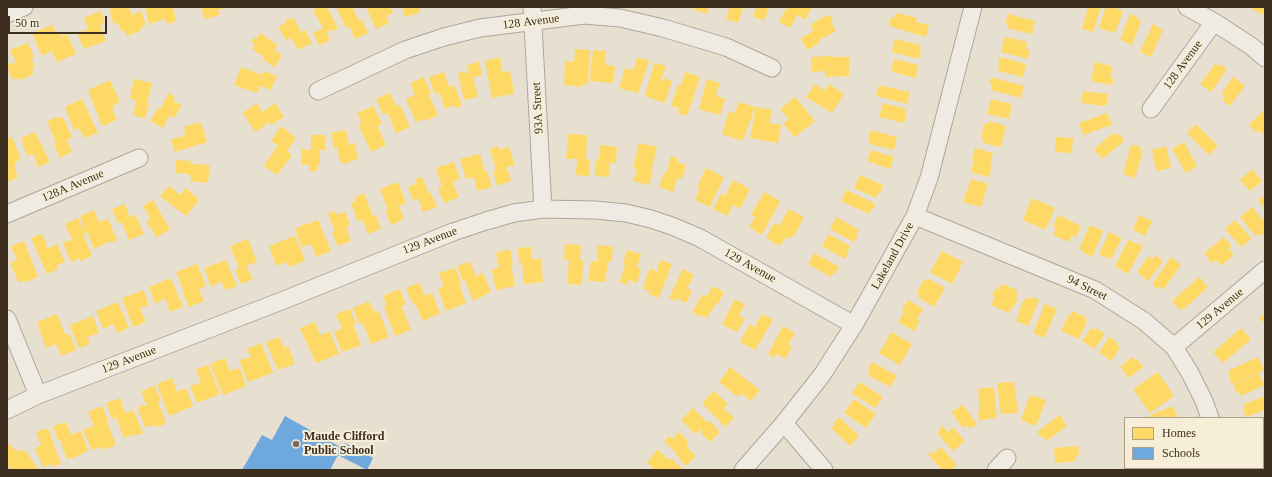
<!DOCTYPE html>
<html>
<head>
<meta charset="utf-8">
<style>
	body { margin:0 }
	#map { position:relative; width:1272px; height:477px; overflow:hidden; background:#e7e0d1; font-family:"Times New Roman",serif }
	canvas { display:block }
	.frame { position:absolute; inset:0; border:8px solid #3d2e20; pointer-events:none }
	.legend { position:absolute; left:1124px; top:417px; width:140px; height:52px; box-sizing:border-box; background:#f7eed8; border:1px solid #ada18e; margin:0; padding:5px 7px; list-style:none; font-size:12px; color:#3d2e20 }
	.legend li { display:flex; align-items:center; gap:8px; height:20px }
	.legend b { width:20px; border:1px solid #ada18e }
	.scale { position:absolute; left:8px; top:16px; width:99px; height:18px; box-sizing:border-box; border:2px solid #3d2e20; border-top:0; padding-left:5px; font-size:12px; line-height:14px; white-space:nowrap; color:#3d2e20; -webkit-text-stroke:3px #f7eed8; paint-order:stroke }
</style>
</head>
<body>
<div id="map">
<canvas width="1272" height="477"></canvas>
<div class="frame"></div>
<ul class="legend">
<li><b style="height:11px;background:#ffd966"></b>Homes</li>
<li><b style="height:11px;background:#6fa8dc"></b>Schools</li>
</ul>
<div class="scale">50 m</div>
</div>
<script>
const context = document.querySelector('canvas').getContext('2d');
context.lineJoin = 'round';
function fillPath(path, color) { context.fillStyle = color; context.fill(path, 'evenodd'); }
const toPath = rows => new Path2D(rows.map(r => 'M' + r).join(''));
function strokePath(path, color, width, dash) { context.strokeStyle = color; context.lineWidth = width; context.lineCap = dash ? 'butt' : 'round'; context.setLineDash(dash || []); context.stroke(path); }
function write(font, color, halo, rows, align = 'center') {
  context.font = font + ' "Times New Roman",serif'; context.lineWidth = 4; context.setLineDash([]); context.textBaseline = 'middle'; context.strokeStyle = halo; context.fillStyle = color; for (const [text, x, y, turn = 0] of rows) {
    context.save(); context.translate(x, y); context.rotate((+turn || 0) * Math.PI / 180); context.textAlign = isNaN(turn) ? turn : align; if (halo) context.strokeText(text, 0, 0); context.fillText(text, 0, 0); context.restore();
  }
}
const homes = toPath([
	[116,7,129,7,132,15,141,11,146,25,142,26,140,31,127,36,124,30,121,31,118,23,114,24,109,10],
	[145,7,173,7,176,20,174,22,169,24,166,22,165,19,149,24],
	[201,7,233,7,218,10,220,15,205,19],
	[319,7,327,7,338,28,330,32,329,30,326,32,330,40,319,45,313,33,323,28,313,10],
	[336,7,352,7,359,21,362,20,368,33,355,39,349,26,346,28],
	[366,7,390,7,393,13,386,16,389,23,376,29],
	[402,7,419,7,420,13,405,17],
	[695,7,709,7,707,14,694,10],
	[730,7,742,7,743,8,738,23,726,19],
	[756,7,769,7,765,20,753,17],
	[788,7,812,7,805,20,797,15,790,28,779,22,786,9,787,10],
	[1088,7,1101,7,1093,32,1082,29],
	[1106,7,1113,7,1123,11,1115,33,1099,28],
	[1250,7,1265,7,1265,10,1262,15],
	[101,11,105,22,100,25,106,41,84,49,77,33,88,29,84,18],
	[897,13,917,18,916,22,929,25,926,37,889,26,891,17,895,17],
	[1008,14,1035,21,1032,34,1007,28,1008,24,1005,23],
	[1130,14,1137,17,1137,19,1141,21,1132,45,1120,40],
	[827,15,828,17,830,15,833,21,831,22,836,31,819,40,820,43,807,50,801,38,812,32,813,29,810,25],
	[290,18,291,20,294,18,301,32,305,30,312,43,298,50,291,38,286,40,278,27,286,23,285,20],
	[1153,24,1163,30,1151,57,1140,52],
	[52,25,56,33,60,32,62,37,67,34,76,54,57,62,52,51,42,56,32,33],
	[260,33,278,45,274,50,282,55,275,67,262,59,264,56,255,52,256,51,252,49,255,45,251,41,254,38,257,38],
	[1007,37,1027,42,1026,49,1030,50,1028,59,1001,52,1004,39],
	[895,39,920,45,919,50,921,50,919,59,892,52],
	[28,43,34,57,31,58,35,67,32,68,34,74,20,80,16,78,12,79,7,65,14,62,14,64,16,63,10,50],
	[575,49,590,50,588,85,582,84,581,87,564,85,565,61,574,62],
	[593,50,606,51,605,65,615,66,613,83,590,81],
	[831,56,831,57,849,57,849,76,825,77,825,71,812,72,811,57],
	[500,57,502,72,510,71,514,92,513,94,492,98,485,61],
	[637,57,649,61,638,93,619,88,625,68,632,70,634,69],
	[1000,57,1026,64,1023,77,998,71,1000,66,998,66],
	[894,59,918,65,916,76,914,78,891,71],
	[479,62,482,75,473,77,478,97,464,100,458,73,466,71,467,74,469,73,467,65],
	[1095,62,1112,66,1110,77,1114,78,1112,85,1091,81],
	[654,63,666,66,661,80,664,81,664,78,672,81,665,103,645,96],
	[1215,64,1219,66,1220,64,1227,69,1211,92,1200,84],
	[241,67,262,75,263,71,277,76,271,90,261,86,258,87,259,89,257,93,234,85],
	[444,72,449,86,451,87,455,86,462,106,455,108,454,105,445,109,440,93,435,94,429,77],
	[685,72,700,77,687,116,678,113,679,108,671,106,678,85,681,86],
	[424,77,431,93,428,94,438,115,425,121,424,119,416,122,406,99,415,95,410,83],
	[1233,77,1245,86,1230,106,1222,100,1225,96,1221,94],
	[994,78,1024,86,1021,98,991,90,992,85,989,82,990,79],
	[134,79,152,83,147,104,149,104,145,119,133,115,136,102,134,99,130,98],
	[707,79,720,83,716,95,718,97,724,98,725,100,720,115,699,109],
	[110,80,120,102,113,105,115,108,112,109,117,120,102,126,88,90],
	[815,84,825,91,829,84,844,94,832,113,806,97],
	[879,85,910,92,907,104,876,96],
	[1083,91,1107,94,1107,104,1105,106,1081,103],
	[169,93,175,97,173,101,182,105,174,118,170,115,163,128,150,121,158,108,160,109],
	[390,93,396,106,400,105,410,127,396,133,388,113,383,115,376,99],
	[795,97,815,121,795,137,783,124,789,119,780,109],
	[82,99,98,133,84,138,79,128,74,130,65,107],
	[991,99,1012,104,1009,119,987,114],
	[739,102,755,107,743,141,722,134,729,111,735,113],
	[257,103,262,112,275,103,284,117,271,125,269,122,255,132,243,113],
	[883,103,906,109,905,114,907,115,904,123,879,117],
	[373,106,382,124,377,126,386,145,371,152,358,124,362,123,357,113],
	[756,107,772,110,769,123,781,125,778,143,750,138],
	[1265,109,1265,133,1264,135,1259,130,1257,133,1249,125],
	[1107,113,1112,125,1083,135,1079,123],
	[57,117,58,119,63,117,72,137,68,139,66,142,68,143,72,152,60,158,54,144,56,143,47,121],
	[989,121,1006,126,1001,147,983,143,984,139,981,138,984,124,988,124],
	[201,122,207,142,175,152,171,139,184,136,185,134,184,127],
	[1196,124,1218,146,1209,155,1187,133],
	[281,126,296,138,287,151,292,155,277,175,264,166,278,145,271,141],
	[346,130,349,145,355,143,358,159,350,161,350,163,345,164,344,162,340,162,337,147,334,148,331,133],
	[870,130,897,137,894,150,869,144,870,139,868,139],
	[35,132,50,162,38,167,34,155,31,154,27,156,21,138],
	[1113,133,1116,135,1118,133,1119,135,1120,134,1124,141,1102,159,1094,149],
	[568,134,587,135,586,159,590,160,589,176,575,175,578,159,566,159],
	[311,135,325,135,325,150,320,150,320,165,317,165,317,171,310,171,310,165,302,165,302,149,311,150],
	[12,137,21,159,15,162,16,165,14,166,18,177,7,182,7,139],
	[1056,137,1073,138,1072,153,1055,152],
	[1184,142,1197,166,1186,173,1172,149],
	[639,143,657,147,651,171,653,171,649,185,633,181,637,169,633,168],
	[601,145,617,147,616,163,610,163,609,177,595,176,596,161,598,162,598,158,600,158,600,146],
	[1131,145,1140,146,1139,148,1141,148,1140,151,1143,151,1135,178,1123,174],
	[498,146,499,150,509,147,515,165,507,167,506,170,508,171,511,181,497,186,493,171,496,170,490,149],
	[1166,146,1171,168,1156,171,1152,150],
	[975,148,993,153,990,164,992,165,989,177,971,172,974,160,972,160],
	[871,150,894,157,890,169,867,161],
	[480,154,485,172,487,171,492,187,477,191,474,177,466,179,460,159],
	[671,156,678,158,677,162,686,165,682,179,677,178,673,192,659,187,664,173,666,174],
	[176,160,191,161,190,164,210,165,208,183,190,181,191,177,189,174,175,173],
	[454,162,460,179,454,181,453,184,459,197,444,203,438,188,442,187,436,168],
	[706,168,724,177,710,207,695,200,700,189,697,188],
	[1252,169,1262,181,1250,191,1240,180],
	[860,175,883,185,880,194,878,193,876,198,854,188],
	[422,177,429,194,431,193,437,207,423,212,418,199,413,200,408,187,417,183,415,179],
	[971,179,988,184,981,207,963,202],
	[733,180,750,189,741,207,739,208,733,205,728,216,713,209,721,194,725,196],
	[398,182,406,203,399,206,398,208,400,209,404,219,391,225,385,211,388,210,380,189],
	[169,186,180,195,186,188,199,200,186,216,160,196],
	[846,190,874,203,875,206,874,208,871,210,869,214,841,201],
	[764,192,780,201,762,235,749,227,755,217,751,215],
	[364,193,373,216,376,215,381,229,368,234,363,220,358,222,351,203,356,201,355,197],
	[1263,196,1265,198,1265,209,1258,200],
	[1032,198,1055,208,1045,230,1023,220],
	[153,200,170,229,157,237,146,222,149,220,150,217,143,206],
	[125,204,129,216,131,217,135,214,144,234,129,240,122,222,118,223,112,209],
	[1252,207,1265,222,1265,232,1260,236,1258,233,1255,236,1240,217],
	[789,209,804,217,794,236,793,235,790,239,786,237,780,246,766,238,774,223,779,226],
	[94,210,99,222,108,219,117,240,111,243,110,241,94,249,87,232,85,233,80,216],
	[335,211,336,215,345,212,350,225,346,227,351,241,338,246,332,232,335,231,328,214],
	[1058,215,1081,226,1076,237,1072,235,1069,242,1053,235,1056,228,1053,226],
	[1139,215,1152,221,1145,236,1133,230],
	[836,217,859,230,856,234,858,235,854,242,830,229],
	[78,218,85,234,83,235,92,256,80,261,80,258,71,262,63,243,71,240,72,237,70,236,65,224],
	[318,220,331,251,316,257,311,244,302,247,295,229,307,223,308,224],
	[1235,220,1251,238,1246,244,1246,243,1241,247,1225,229],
	[1090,225,1103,231,1092,257,1082,252,1083,251,1079,249],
	[1109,232,1122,238,1111,259,1100,255,1099,254],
	[42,234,47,245,46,247,49,248,57,244,65,262,57,265,58,269,47,274,31,238],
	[829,234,850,246,848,250,849,251,845,259,822,246],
	[295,236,305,261,289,267,286,262,276,266,269,246],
	[1224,237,1232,246,1228,248,1234,255,1221,266,1216,260,1212,263,1204,253],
	[248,239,257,262,246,266,253,279,241,284,235,270,239,268,230,246],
	[1128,240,1143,246,1128,274,1115,266],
	[24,241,38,277,27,282,26,280,19,283,10,263,16,260,17,258,16,257,11,246],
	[565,244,581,245,580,260,583,260,582,285,567,284,569,260,564,259],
	[598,245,613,247,611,262,608,262,605,282,588,281,591,261,596,262,598,260,597,258],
	[531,247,532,258,535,260,536,259,541,258,543,282,524,284,522,262,519,263,518,248],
	[510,249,513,265,511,266,515,286,496,290,492,271,493,269,497,268,499,266,496,253],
	[627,250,641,254,637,268,641,269,637,283,628,280,627,285,620,282,625,265,623,264],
	[942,251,963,262,952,284,930,272],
	[814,253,839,267,835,274,833,273,831,277,808,264],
	[1155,255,1163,261,1148,281,1137,272,1149,256,1153,259],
	[1171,257,1181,265,1163,290,1159,287,1156,288,1154,286,1153,283],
	[226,260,237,286,225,290,221,281,211,287,204,268],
	[660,260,672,264,659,298,648,294,650,291,644,289,643,287,649,270,652,269,655,270,656,273,658,271,657,269],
	[469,262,470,262,475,273,474,275,476,276,483,273,491,292,473,301,465,280,463,281,457,266],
	[197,264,206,286,199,289,204,301,189,307,182,291,184,291,176,272],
	[455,268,461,283,459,284,466,303,446,311,438,289,444,286,439,273],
	[683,269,694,275,687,288,692,291,686,303,677,298,675,301,669,298],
	[1199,277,1208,287,1184,309,1183,308,1180,310,1172,301],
	[171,278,183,307,170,312,165,298,155,304,149,287],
	[924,279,927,281,929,279,945,288,934,307,918,297,920,294,916,293],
	[418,283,418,284,420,283,424,295,426,295,432,293,440,313,423,321,415,303,413,304,406,288],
	[1003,284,1017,290,1016,292,1018,293,1016,298,1018,299,1015,306,1013,305,1009,313,991,305,995,297,992,296,995,289,998,290,1000,285,1002,286],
	[713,286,724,292,718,304,716,303,707,318,702,315,701,317,692,312,702,295,707,296],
	[400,289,406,305,401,306,411,330,395,336,384,307,387,306,383,296],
	[144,290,149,305,140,308,146,322,133,327,122,298],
	[1026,297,1031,299,1032,297,1039,300,1028,326,1016,321,1023,301,1024,302],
	[735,299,745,304,739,315,745,319,737,332,723,325,722,324],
	[908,300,923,309,917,319,920,321,914,331,898,322,904,312,902,310],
	[369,301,373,311,375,310,377,313,379,312,389,337,371,344,363,323,359,324,353,308],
	[118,302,129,328,117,333,113,324,103,329,96,311],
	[1045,304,1057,309,1044,338,1033,333],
	[350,309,356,324,353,325,361,345,342,352,334,332,341,329,342,327,341,326,336,315,339,314,338,313],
	[1072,311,1086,317,1085,320,1087,321,1079,339,1061,331,1069,314,1071,315],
	[1265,313,1265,324,1259,318],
	[57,314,65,335,69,333,76,350,61,356,56,344,46,348,37,322],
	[762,314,773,320,755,350,740,342,750,324,754,327,757,326,756,324],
	[93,316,99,333,87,337,90,344,79,348,70,325],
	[315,322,320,335,329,332,330,332,339,354,316,363,300,328],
	[783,326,795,333,788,344,792,347,785,359,776,354,774,358,768,354],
	[1091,328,1095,330,1096,328,1105,334,1094,349,1082,341],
	[1241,328,1251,339,1223,363,1213,352],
	[891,332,912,344,900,365,879,353],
	[279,337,284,348,288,346,295,364,278,370,266,342],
	[1109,337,1118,343,1117,345,1120,348,1111,361,1099,352],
	[261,343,273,373,248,382,239,360,251,357,247,349],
	[1132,357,1135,360,1137,359,1143,367,1129,378,1120,367],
	[1258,357,1264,370,1234,384,1231,383,1229,379,1230,376,1228,371],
	[225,358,230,371,240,368,246,386,223,395,210,364],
	[872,362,897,376,890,387,868,375,870,371,868,369],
	[208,365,220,394,197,403,190,386,201,383,196,369],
	[730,367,760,390,751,401,741,393,738,397,719,382],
	[1158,372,1174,396,1150,413,1133,389],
	[1259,373,1264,385,1241,396,1239,392,1237,393,1233,385],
	[172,378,177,392,186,388,193,406,169,416,157,384],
	[860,382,883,397,875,408,852,393],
	[1014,382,1018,413,1002,414,1001,414,997,383],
	[155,386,161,401,158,402,166,423,161,426,155,427,154,424,151,426,145,427,138,409,140,406,142,405,145,406,148,403,145,402,141,391],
	[994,387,997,417,979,421,978,414,980,413,978,389],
	[714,391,728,404,724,408,724,410,726,410,734,418,725,427,702,403],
	[1030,395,1046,400,1036,426,1021,420],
	[1265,396,1265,410,1246,417,1243,409,1245,408,1244,404],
	[120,398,124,411,126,413,133,410,143,433,137,436,136,434,124,438,116,417,112,419,106,403],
	[854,399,876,414,866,428,844,413],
	[963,405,977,424,970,429,967,425,963,428,951,412],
	[102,406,109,422,107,422,116,445,102,450,100,447,92,450,83,430,94,426,88,412],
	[1173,406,1178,418,1149,418,1148,416],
	[693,408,708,423,710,421,720,432,710,442,701,433,701,430,699,430,695,434,681,420],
	[1060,415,1067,426,1046,441,1044,437,1042,438,1037,432],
	[839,417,859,436,850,446,831,428,835,425,833,423],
	[1265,420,1265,437,1263,437,1263,421],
	[66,422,71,435,81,431,88,451,76,457,67,459,60,440,58,440,53,426],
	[942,425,948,432,953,427,965,441,953,451,937,433,941,429,940,427],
	[48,428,61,464,52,467,51,464,43,467,35,448,41,445,36,432],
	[679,432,689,442,686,446,696,456,686,466,676,455,677,454,664,441,669,436,672,439],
	[10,444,14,450,16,449,18,452,21,449,23,452,26,451,38,469,11,470,7,464,7,446],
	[1078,446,1079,455,1075,456,1076,461,1055,463,1054,448],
	[941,447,957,465,951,470,942,470,928,454,931,452,932,454],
	[657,450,659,450,667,459,668,458,671,460,672,459,683,469,654,470,647,462]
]);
const schools = toPath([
	[285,416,342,448,345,443,373,458,367,470,338,455,330,470,242,470,262,435,272,440]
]);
const minor = toPath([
	[532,7,543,209],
	[1187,7,1214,22,1251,46,1265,58],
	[7,14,24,7],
	[318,91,405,50,444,37,480,28,584,15,620,18,663,28,726,47,772,68],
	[1151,109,1214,22],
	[7,214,139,158],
	[915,216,1095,290,1144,321,1174,347,1190,373,1204,401,1210,418],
	[7,319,38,395],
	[1174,347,1265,270],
	[7,410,38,395,284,300,453,232,486,221,514,213,543,209,595,210,626,213,651,219,672,226,700,238,854,325],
	[784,423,824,470],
	[1222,468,1222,470],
	[743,470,784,423,822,375,854,325,915,216,929,178,973,7],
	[996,470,1007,458],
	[1248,470,1256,468]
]);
const markers = [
	[296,444,4,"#786c5e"]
];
const streetNames = [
	["128 Avenue",531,22,-7],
	["128 Avenue",1183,65,-54],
	["93A Street",538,108,-93],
	["128A Avenue",73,186,-23],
	["129 Avenue",430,241,-21],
	["Lakeland Drive",893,256,-61],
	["129 Avenue",750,266,29],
	["94 Street",1087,288,26],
	["129 Avenue",1220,309,-40],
	["129 Avenue",129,360,-21]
];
const poiNames = [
	["Maude Clifford",304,437],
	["Public School",304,451]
];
fillPath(homes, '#ffd966');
fillPath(schools, '#6fa8dc');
strokePath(minor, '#ada599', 19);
strokePath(minor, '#efebe3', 17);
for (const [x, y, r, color] of markers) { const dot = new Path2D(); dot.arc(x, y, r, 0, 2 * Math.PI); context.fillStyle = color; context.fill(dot); strokePath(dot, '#f7eed8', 1.5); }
write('12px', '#3d2e20', '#f7eed8', streetNames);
write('bold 12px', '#3d2e20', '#f7eed8', poiNames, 'left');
</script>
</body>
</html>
